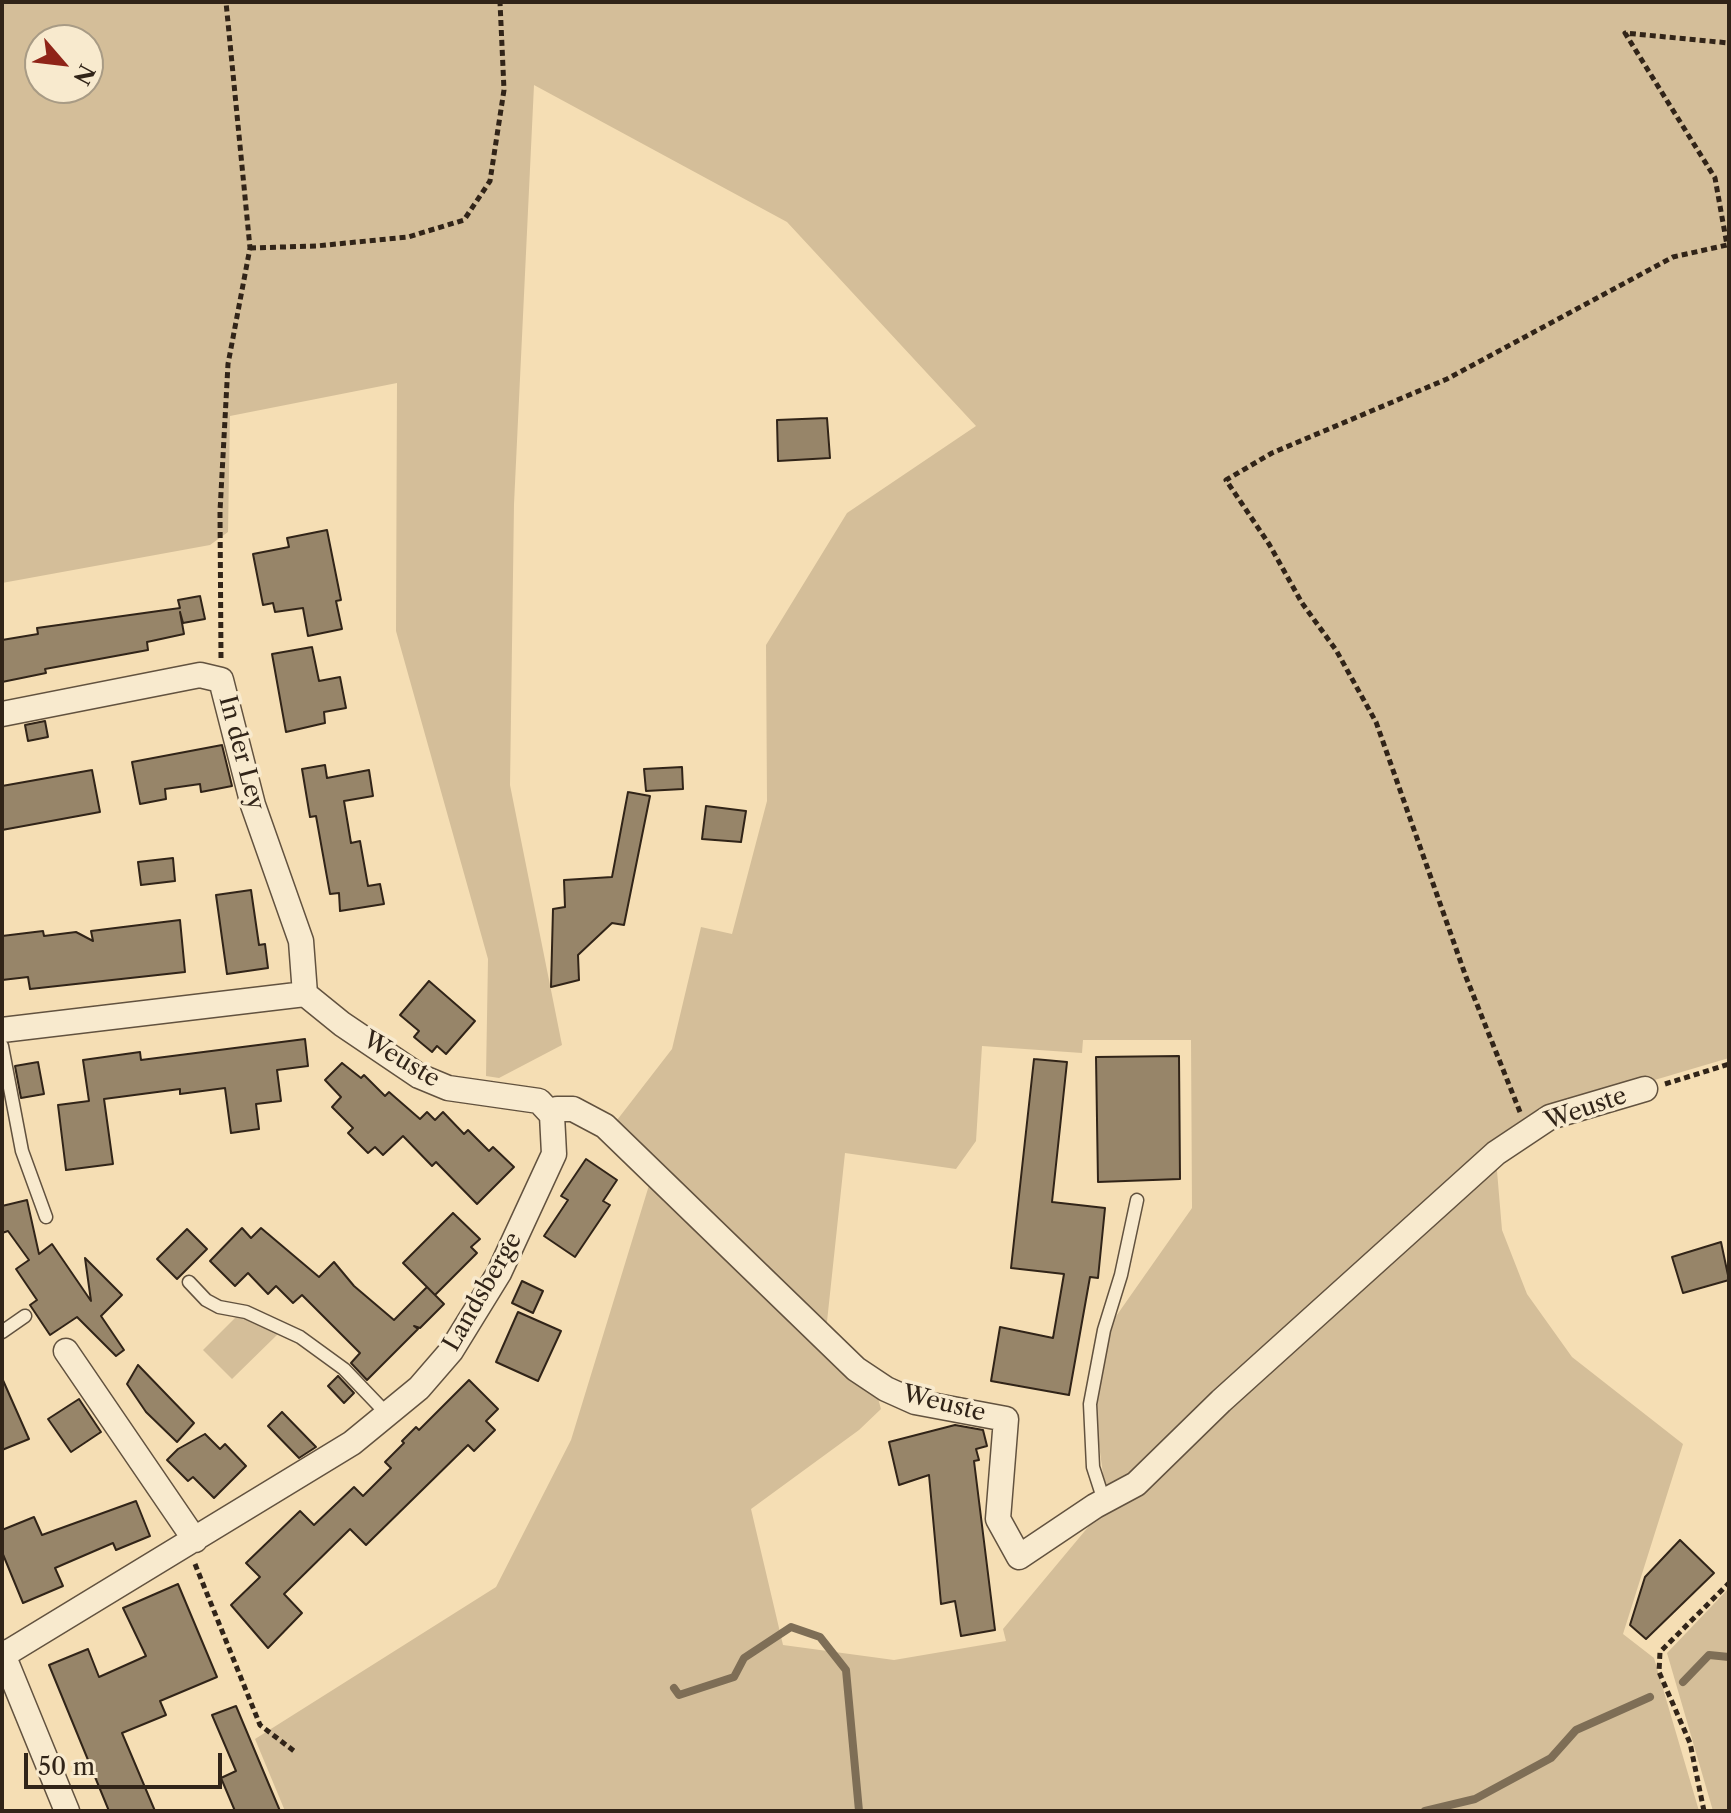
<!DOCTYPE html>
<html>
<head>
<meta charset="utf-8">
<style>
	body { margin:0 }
	#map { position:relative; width:1731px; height:1813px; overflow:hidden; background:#f5deb4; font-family:"Libre Caslon Text",serif }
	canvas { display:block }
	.frame { position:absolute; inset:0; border:4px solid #312418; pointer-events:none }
	.north { position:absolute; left:24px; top:24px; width:80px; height:80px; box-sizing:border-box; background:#f8eace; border:2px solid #a89b85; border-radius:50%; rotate:118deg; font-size:22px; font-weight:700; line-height:32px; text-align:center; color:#312418 }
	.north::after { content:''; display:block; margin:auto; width:28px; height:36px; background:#8f2418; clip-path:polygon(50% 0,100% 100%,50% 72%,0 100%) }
	.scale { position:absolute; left:24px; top:1753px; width:198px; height:36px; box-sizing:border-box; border:4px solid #312418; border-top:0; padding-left:10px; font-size:24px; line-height:28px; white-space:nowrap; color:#312418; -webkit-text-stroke:6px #f8eace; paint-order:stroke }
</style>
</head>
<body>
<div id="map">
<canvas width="1731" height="1813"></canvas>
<div class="frame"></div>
<div class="north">N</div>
<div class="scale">50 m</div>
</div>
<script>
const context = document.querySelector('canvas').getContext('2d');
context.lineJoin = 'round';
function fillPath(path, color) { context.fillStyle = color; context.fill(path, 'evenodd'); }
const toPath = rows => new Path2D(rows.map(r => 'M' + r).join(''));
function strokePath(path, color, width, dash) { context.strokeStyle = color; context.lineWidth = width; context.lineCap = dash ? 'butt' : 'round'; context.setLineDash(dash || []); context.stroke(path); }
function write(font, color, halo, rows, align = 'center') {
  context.font = font + ' "Libre Caslon Text",serif'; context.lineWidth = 7; context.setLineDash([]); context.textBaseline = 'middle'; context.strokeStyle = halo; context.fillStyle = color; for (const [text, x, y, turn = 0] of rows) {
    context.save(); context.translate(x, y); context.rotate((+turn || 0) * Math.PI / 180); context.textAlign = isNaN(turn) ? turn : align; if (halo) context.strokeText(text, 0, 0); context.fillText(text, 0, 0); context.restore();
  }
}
const green = toPath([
	[2,2,1729,2,1729,1058,1553,1110,1147,1467,1105,1489,1095,1415,1112,1322,1192,1208,1191,1040,1083,1040,1082,1053,982,1046,976,1141,956,1169,845,1153,826,1331,614,1124,672,1049,701,927,732,934,767,801,766,645,847,513,976,426,787,222,534,85,514,504,510,785,562,1045,499,1078,486,1076,488,959,396,631,397,383,230,416,228,532,210,545,2,583],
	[40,40,88,40,88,88,40,88],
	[1496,1159,1502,1230,1527,1294,1572,1357,1683,1444,1623,1634,1654,1658,1699,1811,285,1811,255,1739,496,1587,571,1440,650,1182,876,1391,881,1409,859,1430,751,1509,783,1645,894,1660,1006,1641,1003,1629,1099,1514],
	[237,1316,252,1319,279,1333,232,1379,203,1350],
	[1729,1588,1729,1811,1713,1811,1667,1653]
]);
const stream = toPath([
	[1683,1682,1709,1655,1729,1657],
	[674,1688,679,1695,734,1677,744,1658,791,1627,820,1637,846,1670,859,1811],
	[1425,1811,1475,1799,1551,1758,1576,1730,1650,1697]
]);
const building = toPath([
	[827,418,830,458,778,461,777,420,827,418],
	[327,530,341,600,336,601,342,629,308,636,303,608,275,612,273,603,263,605,253,554,289,547,287,538,327,530],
	[200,596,205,619,183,623,180,612,184,634,147,642,148,650,45,669,46,673,2,682,2,640,38,634,37,628,180,608,178,600,200,596],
	[312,647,319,681,340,677,346,708,324,712,325,723,286,732,272,654,312,647],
	[45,721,48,737,28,741,25,725,45,721],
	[222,745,232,786,201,792,200,784,165,789,166,799,140,804,132,762,222,745],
	[325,765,327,778,369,770,373,796,344,801,351,843,360,841,368,886,380,884,384,904,340,911,339,893,330,894,316,816,310,817,302,769,325,765],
	[682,767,683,789,646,791,644,769,682,767],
	[92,770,100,812,2,830,2,786,92,770],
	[628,792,650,796,624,925,612,923,578,955,579,980,551,987,553,909,565,907,564,880,612,877,628,792],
	[706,806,746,811,741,842,702,839,706,806],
	[173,858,175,881,141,885,138,862,173,858],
	[251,890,259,945,265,944,268,968,227,974,216,895,251,890],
	[180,920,185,972,30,989,28,977,2,980,2,936,43,931,44,936,76,932,93,941,91,931,180,920],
	[429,981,475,1021,446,1054,437,1046,432,1052,414,1037,419,1031,400,1015,429,981],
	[305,1039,308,1066,277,1070,281,1101,256,1104,259,1129,231,1133,225,1088,180,1094,180,1089,104,1099,113,1164,66,1170,58,1105,89,1101,83,1060,140,1052,141,1060,305,1039],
	[1179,1056,1180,1179,1098,1182,1096,1057,1179,1056],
	[1034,1059,1067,1062,1052,1202,1105,1208,1098,1278,1090,1277,1069,1395,991,1381,1000,1327,1053,1338,1064,1274,1011,1268,1034,1059],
	[38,1062,44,1094,21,1098,15,1066,38,1062],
	[342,1063,361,1078,364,1075,385,1096,389,1092,420,1119,427,1112,435,1120,443,1112,464,1134,468,1130,489,1151,493,1147,514,1167,477,1204,436,1162,432,1166,403,1136,383,1155,375,1147,368,1153,348,1133,353,1128,332,1107,341,1097,325,1080,342,1063],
	[586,1159,617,1180,603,1201,610,1205,575,1257,544,1236,568,1200,561,1196,586,1159],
	[27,1200,39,1254,52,1244,91,1301,85,1258,122,1295,101,1316,124,1350,116,1356,77,1317,50,1335,30,1305,37,1300,16,1269,29,1260,8,1231,2,1233,2,1206,27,1200],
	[453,1213,480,1239,471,1247,477,1253,435,1295,444,1304,420,1328,414,1326,418,1329,367,1380,351,1363,360,1353,302,1295,293,1303,276,1286,268,1294,248,1273,235,1286,210,1261,242,1228,251,1238,261,1228,319,1277,334,1262,354,1286,394,1320,427,1287,435,1295,403,1263,453,1213],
	[187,1229,207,1249,177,1279,157,1259,187,1229],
	[1721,1242,1729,1280,1683,1293,1672,1257,1721,1242],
	[522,1281,543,1291,533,1313,512,1303,522,1281],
	[518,1312,561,1331,538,1381,496,1362,518,1312],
	[138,1365,194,1423,177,1442,146,1412,127,1384,138,1365],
	[338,1376,354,1393,344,1403,328,1386,338,1376],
	[2,1378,29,1439,2,1450,2,1378],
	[469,1380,498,1409,486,1421,495,1430,474,1451,468,1445,366,1545,350,1529,284,1594,302,1613,268,1648,231,1605,260,1577,246,1563,300,1511,314,1525,354,1487,363,1496,391,1468,385,1462,404,1443,402,1441,416,1427,419,1430,469,1380],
	[79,1399,101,1432,71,1452,48,1419,79,1399],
	[282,1412,316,1447,299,1458,268,1426,282,1412],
	[955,1425,983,1430,987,1446,976,1449,979,1460,974,1461,995,1630,961,1636,955,1601,941,1604,929,1475,899,1485,889,1442,955,1425],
	[205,1434,220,1449,225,1444,246,1466,214,1498,193,1477,188,1481,167,1460,178,1449,205,1434],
	[136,1501,150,1536,116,1550,113,1543,55,1568,63,1586,23,1603,2,1552,2,1530,34,1517,42,1535,136,1501],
	[1680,1540,1714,1573,1646,1639,1630,1625,1645,1577,1680,1540],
	[178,1584,217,1677,160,1701,166,1715,122,1733,155,1811,109,1811,49,1665,88,1649,99,1677,146,1656,123,1608,178,1584],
	[236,1706,280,1811,235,1811,221,1778,236,1771,212,1715,236,1706]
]);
const path = toPath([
	[250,248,316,246,408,237,464,220,490,181,504,90,500,2],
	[221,658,220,511,228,364,250,248,226,2],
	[1665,1084,1729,1064],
	[1520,1112,1466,977,1376,722,1336,650,1302,603,1269,544,1226,480,1272,453,1447,379,1673,257,1727,245,1715,178,1625,33,1729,43],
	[195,1564,260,1725,294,1751],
	[1704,1811,1690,1743,1659,1672,1660,1652,1729,1583]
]);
const lane = toPath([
	[2,1046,22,1151,46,1217],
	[189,1282,206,1300,219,1307,246,1312,300,1337,344,1369,388,1415],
	[2,1332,25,1316],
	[1104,1501,1093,1467,1090,1404,1104,1330,1121,1275,1137,1200]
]);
const street = toPath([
	[2,714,200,675,221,680,253,805,301,941,305,994],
	[2,1030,305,994,342,1024,419,1076,448,1088,539,1101,552,1115],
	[552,1115,557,1109,573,1109,605,1126,856,1369,886,1389,915,1402,1006,1419,998,1519,1019,1557,1095,1506,1136,1484,1221,1401,1496,1153,1550,1117,1645,1089],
	[66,1351,195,1540],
	[2,1652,67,1811],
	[2,1656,352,1443,419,1388,451,1351,499,1273,554,1154,552,1115]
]);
const streetNames = [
	["In der Ley",241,753,75],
	["Weuste",401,1060,31],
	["Weuste",1586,1109,-19],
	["Landsberge",483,1292,-60],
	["Weuste",944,1404,14]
];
fillPath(green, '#d4be99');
strokePath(stream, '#7e6e56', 8);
fillPath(building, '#978569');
strokePath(building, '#312418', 2);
strokePath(lane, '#62523f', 15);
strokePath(street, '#62523f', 27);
strokePath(path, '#312418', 5, [6, 4]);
strokePath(lane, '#f8eace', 12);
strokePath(street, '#f8eace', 24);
write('24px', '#312418', '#f8eace', streetNames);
</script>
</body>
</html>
